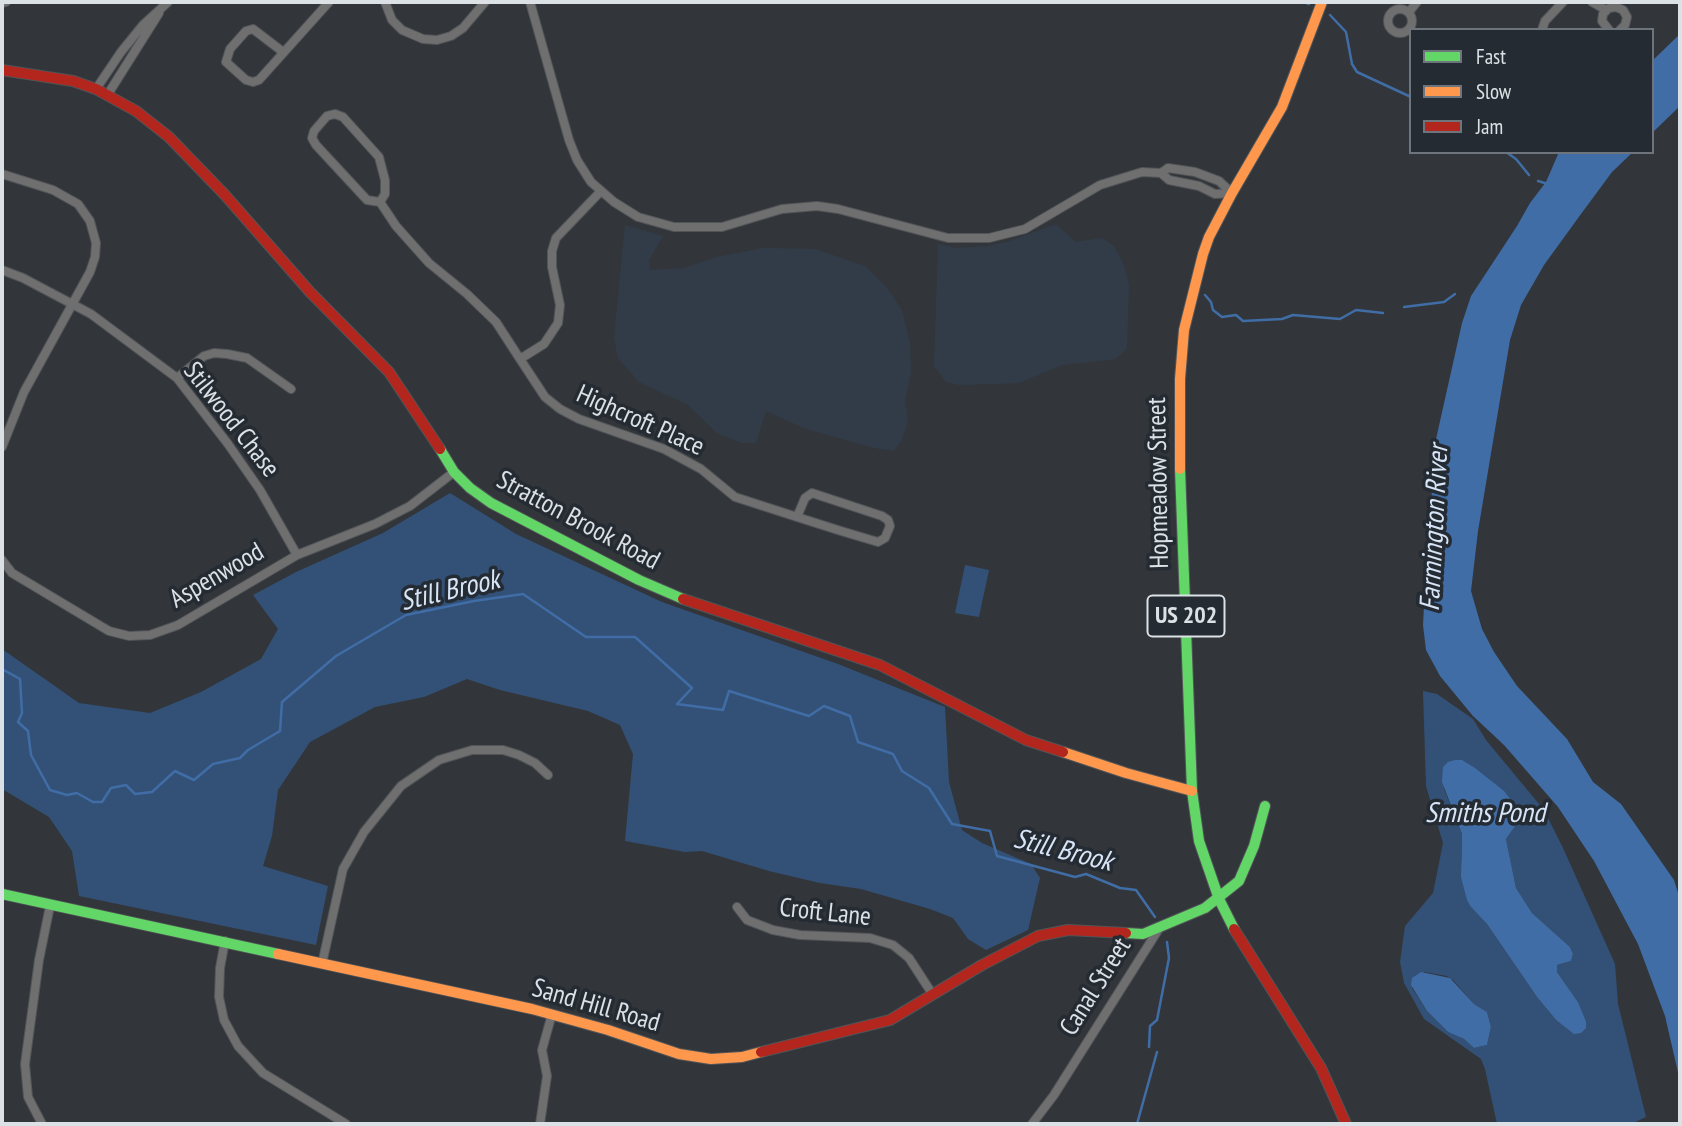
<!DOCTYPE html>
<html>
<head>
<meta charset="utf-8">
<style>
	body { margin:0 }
	#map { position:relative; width:1682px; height:1126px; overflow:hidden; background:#32363a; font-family:"PT Sans Narrow",sans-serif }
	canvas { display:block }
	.frame { position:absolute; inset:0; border:4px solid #dce1e6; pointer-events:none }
	.legend { position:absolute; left:1409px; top:28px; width:245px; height:126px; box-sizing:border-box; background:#252b33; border:2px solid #6e747b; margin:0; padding:9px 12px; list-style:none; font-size:21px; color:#dce1e6 }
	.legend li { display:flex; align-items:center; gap:14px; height:35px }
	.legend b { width:35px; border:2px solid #6e747b }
</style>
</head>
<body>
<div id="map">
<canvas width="1682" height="1126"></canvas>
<div class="frame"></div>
<ul class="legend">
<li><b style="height:9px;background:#63d668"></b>Fast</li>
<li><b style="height:9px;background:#ff974d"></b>Slow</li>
<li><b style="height:9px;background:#b3261e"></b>Jam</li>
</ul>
</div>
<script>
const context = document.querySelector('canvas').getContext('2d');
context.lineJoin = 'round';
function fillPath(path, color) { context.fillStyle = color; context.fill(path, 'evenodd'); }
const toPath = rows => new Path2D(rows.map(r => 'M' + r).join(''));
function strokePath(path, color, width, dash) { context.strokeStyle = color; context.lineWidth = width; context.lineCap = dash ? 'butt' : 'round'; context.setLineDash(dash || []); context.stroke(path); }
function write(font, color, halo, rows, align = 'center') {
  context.font = font + ' "PT Sans Narrow",sans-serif'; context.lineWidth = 7; context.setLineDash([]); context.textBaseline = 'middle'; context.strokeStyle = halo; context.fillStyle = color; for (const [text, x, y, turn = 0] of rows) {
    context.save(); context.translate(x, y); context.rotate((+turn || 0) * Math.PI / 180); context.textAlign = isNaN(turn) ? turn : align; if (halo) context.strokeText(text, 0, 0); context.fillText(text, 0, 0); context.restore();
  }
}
const built = toPath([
	[1056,224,1076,242,1102,238,1114,246,1124,265,1129,285,1127,348,1116,359,1062,365,1019,383,959,385,946,382,934,366,938,244,957,248,987,246,1007,242],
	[625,225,663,236,649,260,650,270,684,268,717,257,763,248,815,249,865,266,887,288,902,310,910,343,911,371,905,402,908,421,902,440,894,451,874,448,806,429,766,411,756,443,741,443,717,433,688,405,639,382,618,358,614,338]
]);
const green = toPath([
	[450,493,516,534,662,602,838,664,945,707,949,782,962,830,982,843,1031,864,1040,878,1028,930,986,950,968,939,953,918,930,909,861,889,820,883,769,871,702,851,685,852,625,841,633,754,620,725,588,711,500,690,467,679,424,697,375,707,310,742,278,790,272,836,263,866,328,886,316,945,79,896,72,851,49,817,2,789,2,649,79,703,150,713,201,692,261,659,278,629,253,595,296,572,383,533],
	[965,565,989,570,979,617,955,613],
	[1423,691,1437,694,1473,719,1486,740,1544,810,1563,848,1615,964,1618,1004,1646,1117,1631,1124,1497,1124,1485,1069,1481,1059,1424,1019,1404,983,1400,962,1405,926,1433,893,1443,843,1426,786],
	[1443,767,1518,822,1506,839,1516,888,1532,913,1570,947,1573,954,1571,961,1557,965,1557,972,1578,1002,1586,1021,1574,1033,1556,1020,1537,997,1487,924,1471,907,1461,862,1462,834,1444,789],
	[1424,972,1447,976,1453,980,1474,1004,1487,1012,1491,1027,1487,1045,1474,1048,1464,1039,1448,1032,1427,1011,1412,988]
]);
const water = toPath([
	[1680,34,1680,106,1652,133,1652,61],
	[1559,152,1633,152,1612,172,1581,214,1544,265,1521,305,1510,340,1478,531,1471,591,1482,629,1494,652,1517,686,1567,739,1593,782,1621,804,1674,880,1680,899,1680,1081,1665,1016,1638,944,1594,861,1558,807,1504,745,1473,716,1440,676,1426,650,1423,625,1425,587,1434,524,1431,485,1432,457,1462,323,1471,296,1517,226,1530,203,1546,182],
	[1455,760,1462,760,1475,768,1504,791,1517,808,1518,822,1506,839,1516,888,1532,913,1570,947,1573,954,1571,961,1557,965,1557,972,1578,1002,1586,1021,1586,1028,1581,1033,1574,1034,1556,1020,1537,997,1487,924,1471,907,1467,900,1461,877,1462,834,1442,782,1443,767,1448,762],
	[1421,972,1450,978,1474,1004,1487,1012,1491,1027,1487,1045,1474,1048,1464,1039,1448,1032,1427,1011,1411,985,1412,978]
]);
const stream = toPath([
	[1304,2,1309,4],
	[1330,15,1346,32,1352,64,1357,72,1411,97],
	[1506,152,1516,159,1529,175],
	[1538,181,1548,184],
	[1205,295,1211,302,1213,310,1222,317,1236,315,1243,321,1282,319,1293,315,1340,319,1356,310,1383,313],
	[1404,307,1444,302,1455,294],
	[2,669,20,679,22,713,18,722,28,731,31,755,50,790,67,795,77,793,93,802,102,802,111,788,126,785,135,794,152,792,175,771,194,780,213,764,240,758,248,750,280,731,282,702,336,656,406,615,474,601,523,594,586,637,635,637,692,688,677,704,723,710,729,691,809,716,824,706,850,716,858,742,893,754,902,771,929,788,952,824,990,831,997,856,1075,877,1086,874,1120,888,1136,890,1155,917],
	[1149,1047,1150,1026,1157,1020,1169,958,1167,942],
	[1137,1124,1157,1052]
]);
const street = toPath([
	[385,2,392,20,402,30,423,39,437,40,451,36,463,28,485,2],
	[530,2,569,140,577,160,591,182,614,202,638,217,674,227,722,227,782,209,817,206,838,209,948,238,989,238,1025,229,1100,185,1142,172,1161,173,1168,168,1195,172,1219,181,1232,193],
	[1592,2,1606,10],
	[2,3,6,2],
	'1388 21a12 12 0 1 1 24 0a12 12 0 1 1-24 0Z',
	[1409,12,1417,2],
	[1542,30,1545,21,1563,2],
	[1609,30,1602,21,1603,14,1609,8,1616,7,1623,10,1627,17,1625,25,1620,30],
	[283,52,253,29,246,31,230,49,226,62,246,80,253,82,259,80,329,2],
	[96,89,121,52,143,25,168,2],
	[108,94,159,13],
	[1161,173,1169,180,1199,186,1215,194,1232,193],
	[2,174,53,190,78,204,90,221,96,243,95,257,90,272,24,392,2,447],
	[380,202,385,194,385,180,379,157,343,117,335,114,327,116,314,131,312,138,316,145,367,200,380,202,396,226,429,263,467,294,496,322,520,359,544,344,558,323,560,305,552,267,552,251,556,238,601,191],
	[2,270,23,278,91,314,177,378,228,444,260,490,297,555],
	[520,359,545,397,560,409,579,419,664,449,701,469,735,497,797,517,841,531,878,542,885,538,890,526,888,520,882,516,812,493,805,498,797,517],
	[177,378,204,356,214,353,227,354,247,358,291,389],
	[2,560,12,573,109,631,129,636,150,635,178,625,297,555,375,524,410,506,454,472],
	[737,907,747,920,773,930,800,935,870,938,893,945,909,958,933,995],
	[225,941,220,968,219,997,224,1020,238,1046,263,1073,346,1124],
	[322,964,343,869,364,832,401,786,439,760,472,750,503,750,519,755,535,763,548,775],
	[42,1124,28,1097,25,1064,39,960,50,906],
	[540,1124,547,1076,542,1050,552,1014],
	[1032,1124,1054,1095,1160,927]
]);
const fast = toPath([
	[440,449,454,472,470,488,491,503,639,580,683,599],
	[1180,469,1192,791,1199,841,1219,899,1234,929],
	[2,894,278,954],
	[1126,933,1143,934,1205,908,1239,881,1254,846,1265,806]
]);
const slow = toPath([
	[1180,469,1180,379,1184,330,1203,254,1209,237,1232,193,1282,107,1322,2],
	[1063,752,1126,773,1192,791],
	[278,954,532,1009,608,1030,679,1054,711,1059,742,1057,761,1052]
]);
const jam = toPath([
	[2,70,73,81,96,89,136,111,169,137,225,195,310,292,389,372,440,449],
	[683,599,880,665,1026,740,1063,752],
	[1234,929,1321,1068,1346,1124],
	[761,1052,890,1020,982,965,1038,936,1068,930,1126,933]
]);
const shields = [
	[1186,616,77]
];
const shieldNames = [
	["US 202",1186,616]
];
const streetNames = [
	["Stilwood Chase",231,420,52],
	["Highcroft Place",640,421,24],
	["Hopmeadow Street",1159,483,-91],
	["Stratton Brook Road",578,521,28],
	["Aspenwood",217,576,-30],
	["Croft Lane",825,913,6],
	["Canal Street",1096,987,-58],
	["Sand Hill Road",596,1006,16]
];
const waterNames = [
	["Farmington River",1435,528,-87],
	["Still Brook",450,591,-13],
	["Smiths Pond",1485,814],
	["Still Brook",1063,851,14]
];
fillPath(built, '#323c49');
fillPath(green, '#335177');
fillPath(water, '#406da6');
strokePath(stream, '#406da6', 2.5);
strokePath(street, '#515558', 10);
strokePath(fast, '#515558', 12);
strokePath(slow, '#515558', 12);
strokePath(jam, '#515558', 12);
strokePath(street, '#706f70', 8);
strokePath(fast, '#63d668', 10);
strokePath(slow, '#ff974d', 10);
strokePath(jam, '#b3261e', 10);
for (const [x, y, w] of shields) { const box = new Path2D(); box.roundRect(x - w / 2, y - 20.5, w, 41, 5); context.fillStyle = '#252b33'; context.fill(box); strokePath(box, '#dce1e6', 2); }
write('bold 24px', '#dce1e6', null, shieldNames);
write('26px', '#dce1e6', '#252b33', streetNames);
write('italic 28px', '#d7e5f7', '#252b33', waterNames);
</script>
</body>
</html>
